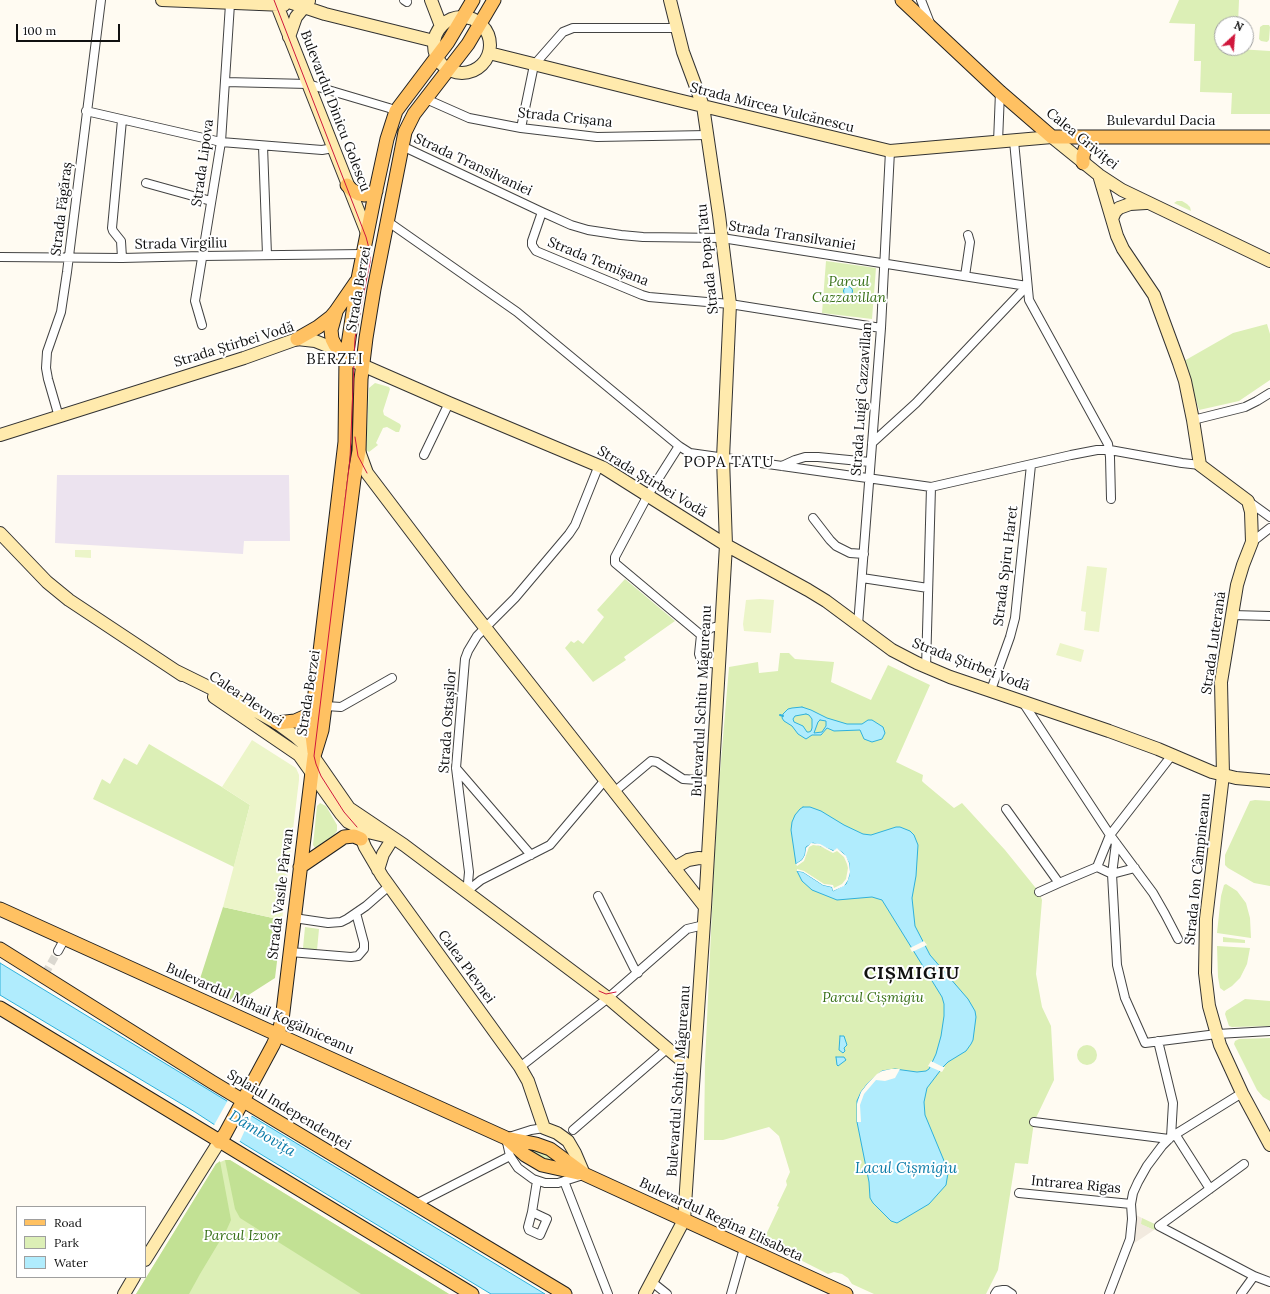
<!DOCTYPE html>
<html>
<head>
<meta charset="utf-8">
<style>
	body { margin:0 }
	#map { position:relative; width:1270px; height:1294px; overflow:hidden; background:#fffbf2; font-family:Lora,serif }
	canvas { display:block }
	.legend { position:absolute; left:16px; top:1206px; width:130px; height:72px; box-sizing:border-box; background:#fff; border:1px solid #9f9f9f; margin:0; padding:5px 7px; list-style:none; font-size:12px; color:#101010 }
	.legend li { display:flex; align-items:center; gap:8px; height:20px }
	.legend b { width:20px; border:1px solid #9f9f9f }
	.north { position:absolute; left:1214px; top:16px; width:40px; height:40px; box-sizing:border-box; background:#fff; border:1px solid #9f9f9f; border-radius:50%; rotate:26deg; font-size:11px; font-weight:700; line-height:16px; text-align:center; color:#101010 }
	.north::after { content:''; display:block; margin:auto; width:14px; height:18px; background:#d0173c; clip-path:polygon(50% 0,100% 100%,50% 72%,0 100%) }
	.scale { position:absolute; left:16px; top:24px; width:104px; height:18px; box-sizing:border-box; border:2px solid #101010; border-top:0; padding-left:5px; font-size:12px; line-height:14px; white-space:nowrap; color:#101010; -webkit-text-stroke:3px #fff; paint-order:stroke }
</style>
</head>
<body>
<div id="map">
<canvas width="1270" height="1294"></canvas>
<ul class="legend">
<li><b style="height:5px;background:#ffc162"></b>Road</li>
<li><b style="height:11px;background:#dcefb6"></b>Park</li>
<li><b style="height:11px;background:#b0ecfd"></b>Water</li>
</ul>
<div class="north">N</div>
<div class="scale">100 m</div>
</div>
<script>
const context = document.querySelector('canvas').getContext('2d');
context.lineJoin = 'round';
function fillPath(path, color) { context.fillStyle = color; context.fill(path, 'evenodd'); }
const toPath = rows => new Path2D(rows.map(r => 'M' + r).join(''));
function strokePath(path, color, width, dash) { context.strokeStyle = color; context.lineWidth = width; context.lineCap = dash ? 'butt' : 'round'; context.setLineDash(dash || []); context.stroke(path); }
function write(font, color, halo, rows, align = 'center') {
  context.font = font + ' Lora,serif'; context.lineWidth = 4; context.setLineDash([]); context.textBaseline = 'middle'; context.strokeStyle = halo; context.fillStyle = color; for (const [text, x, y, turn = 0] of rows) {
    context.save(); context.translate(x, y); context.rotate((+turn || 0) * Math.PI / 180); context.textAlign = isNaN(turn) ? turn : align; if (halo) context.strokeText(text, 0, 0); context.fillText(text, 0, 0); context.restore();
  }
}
const industrial = toPath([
	[57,475,289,475,290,541,244,541,243,554,55,543]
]);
const green = toPath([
	[1179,0,1239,0,1238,24,1222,24,1222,48,1270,51,1270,114,1231,114,1232,93,1200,92,1201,61,1194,61,1195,24,1169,23],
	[1263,25,1269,25,1270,27,1269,40,1267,42,1261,41,1259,39,1260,27],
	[1177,201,1182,201,1187,204,1190,207,1191,211,1174,203],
	[826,261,876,268,872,319,822,313],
	[1267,324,1270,334,1270,380,1239,401,1199,410,1184,361,1233,333],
	[375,383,389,387,390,389,383,411,384,415,400,424,401,426,399,432,396,432,387,427,383,428,376,443,378,445,369,452,366,450,369,388],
	[625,579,675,621,624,657,626,660,593,682,565,648,571,641,574,643,578,640,583,644,604,617,597,610],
	[780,653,789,653,795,659,834,662,831,682,871,700,888,665,930,685,896,762,923,775,922,781,924,783,954,808,962,803,1005,850,1039,892,1042,900,1036,974,1042,1007,1051,1026,1054,1080,1034,1122,1028,1164,1015,1163,998,1270,986,1294,874,1294,852,1284,848,1278,842,1274,834,1272,828,1274,763,1241,779,1207,777,1206,787,1185,786,1181,790,1172,779,1136,769,1127,723,1140,704,1140,705,1063,714,867,719,784,729,667,758,662,759,673,778,671],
	[149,744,222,787,250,805,234,867,93,799,102,779,110,784,124,758,137,765],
	[1250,801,1255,800,1270,801,1270,886,1254,883,1228,868,1225,865,1225,855],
	[320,803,326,806,337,825,337,831,333,836,315,848,313,845,317,806],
	[1226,884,1237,891,1246,903,1250,918,1251,938,1217,933,1221,896,1224,885],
	[305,927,319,929,317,950,303,948],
	[1223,937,1245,940,1245,943,1223,942],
	[1217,946,1250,948,1247,964,1240,978,1232,986,1224,991,1220,988,1218,977],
	[1245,999,1270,1001,1270,1026,1232,1027,1229,1026,1225,1014,1226,1011],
	[1270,1038,1270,1101,1263,1097,1257,1090,1234,1044,1235,1041,1239,1039],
	'1077 1055a10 10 0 1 1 20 0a10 10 0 1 1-20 0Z',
	[533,1149,541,1150,555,1161,554,1162,548,1163,530,1151],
	[225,1160,230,1160,449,1294,136,1294,216,1164],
	[1142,1218,1159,1226,1154,1230,1140,1224]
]);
const forest = toPath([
	[223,907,282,920,275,978,236,1003,198,985],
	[225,1160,230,1160,449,1294,361,1294,240,1218,235,1209],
	[220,1161,231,1220,227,1229,200,1274,189,1294,136,1294,216,1164]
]);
const pitch = toPath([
	[75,550,91,550,91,558,75,557],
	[1087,566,1107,568,1099,632,1084,630,1086,612,1081,611],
	[760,599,774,600,771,633,744,631,743,624,746,600],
	[1060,643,1084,650,1081,662,1056,655],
	[252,740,296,768,299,775,299,780,282,920,223,907,250,805,222,787]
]);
const plaza = toPath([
	[1132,1213,1142,1218,1141,1224,1154,1230,1127,1248]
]);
const water = toPath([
	'843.5 291a4.5 4.5 0 1 1 9 0a4.5 4.5 0 1 1-9 0Z',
	[802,707,811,710,827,718,847,724,862,724,868,720,872,720,883,727,885,733,882,739,872,742,864,739,860,730,834,731,827,728,821,735,812,735,806,739,798,734,792,726,784,721,782,718,783,714,788,709,792,708,802,707],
	[806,714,809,715,812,719,812,728,811,731,809,732,807,732,803,726,794,722,793,719,795,716,806,714],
	[820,720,826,721,826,726,822,732,814,733,818,722,820,720],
	[803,807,810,807,821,811,844,825,863,834,871,835,896,827,900,827,910,831,914,835,918,845,916,876,912,898,915,926,930,955,968,999,975,1011,976,1017,973,1040,971,1044,966,1051,948,1062,943,1067,927,1088,924,1102,925,1115,947,1168,948,1173,946,1185,929,1204,897,1223,891,1221,873,1203,870,1198,869,1182,857,1122,857,1101,861,1092,868,1083,882,1071,895,1069,917,1072,926,1071,929,1069,936,1054,941,1036,944,1016,944,1004,942,997,882,900,872,897,837,900,812,890,802,881,797,871,803,872,823,885,832,887,833,891,846,884,849,876,849,863,843,853,837,849,834,851,813,843,811,844,806,847,805,855,802,860,796,864,791,830,792,822,795,815,800,809,803,807],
	[0,963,319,1157,545,1294,491,1294,420,1251,244,1144,195,1112,0,995,0,963],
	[840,1036,844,1036,847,1045,844,1048,845,1051,843,1053,839,1050,840,1036],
	[836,1057,844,1057,846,1060,838,1066,837,1065,836,1057]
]);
const pier = toPath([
	[811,843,820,844,833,851,837,848,846,856,849,863,850,872,848,880,844,886,833,891,832,887,823,885,803,872,797,871,797,869,804,871,824,884,833,885,834,888,842,884,846,879,848,868,847,864,844,857,837,851,833,853,820,846,813,845,809,847,804,861,797,866,796,864,802,860,805,855,806,848],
	[924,941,927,945,912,952,910,948],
	[931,1061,943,1067,945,1067,942,1072,928,1066],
	[891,1069,900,1069,895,1078,885,1081,876,1080,864,1094,860,1105,861,1122,857,1122,857,1104,861,1092,868,1083,877,1074,882,1071],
	[228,1100,252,1115,239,1143,213,1127]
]);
const stream = toPath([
	[780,715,783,716]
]);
const streetTunnel = toPath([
	[45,974,58,951]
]);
const street = toPath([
	[404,0,407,2],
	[921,0,930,23],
	[225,82,308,84,389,108,396,111],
	[426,99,469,118,521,128,597,137,707,135],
	[86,111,221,142,322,150,333,148],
	[122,120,112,228,113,231,121,241,122,258],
	[521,128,534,65,563,32,573,28,676,28],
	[1014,141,1029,300,1108,444,1110,457,1111,499],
	[998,142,1000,92],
	[263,146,267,255],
	[402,146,542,212,571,225,588,230,621,235,643,237,722,238,1027,286],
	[146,183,211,201],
	[542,212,532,241,532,245,536,251,642,295,649,297,730,304,881,328],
	[387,221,517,312,679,446,690,453,931,487,1071,455,1097,450,1110,450,1182,463,1200,465],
	[0,257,122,258,202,256,363,254],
	[965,276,970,242,968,235],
	[202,325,195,301,221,142,230,4],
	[59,417,48,379,46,368,47,352,61,312,67,272,101,0],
	[1193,420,1245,407,1257,401,1270,393],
	[872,443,916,403,1027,286],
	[679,446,648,495,615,557,615,563,701,635],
	[424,455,449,403],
	[782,466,795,460,805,457,818,457,870,462],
	[1248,501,1270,517],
	[813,518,830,540,836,546,850,553,864,554],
	[1252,542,1270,528],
	[862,578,928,588],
	[1232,615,1270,616],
	[858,625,881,328,890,151],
	[701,635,699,654,700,657,710,663,720,664],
	[701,635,711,628,722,625],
	[926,668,931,487],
	[991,690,1010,637,1015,618,1031,465],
	[1022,701,1110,835,1153,893,1165,914,1178,939],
	[326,706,341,707,392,678],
	[456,768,531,855],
	[614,792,651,761,657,762,683,779,712,781],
	[1006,809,1059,883,1097,867],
	[1116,843,1112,874,1117,965,1125,998,1145,1043,1217,1034,1270,1031],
	[1097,867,1110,835,1172,755],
	[1097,867,1112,874,1135,868],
	[466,892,468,883,469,872,456,768,465,659,468,651,477,636,515,598,569,534,575,525,599,465],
	[466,892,481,880,550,845,605,780],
	[1039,892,1059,883],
	[598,896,634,968,638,973],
	[294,918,328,923,341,922,347,919,366,906,389,886],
	[58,951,65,938],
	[290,952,351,957,358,956,364,949,364,943,356,913],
	[1158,1041,1173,1103,1171,1137],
	[520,1067,608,998,687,929,704,925],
	[1034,1122,1169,1139],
	[544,1128,531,1130,506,1138,510,1156,518,1168,533,1179,545,1183,558,1183,583,1175],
	[573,1130,668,1048],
	[1175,1134,1210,1189],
	[1244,1164,1159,1226,1254,1276,1270,1282],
	[564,1181,608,1294],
	[1019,1193,1131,1204],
	[416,1204,510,1156],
	[532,1212,547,1219,540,1235,529,1230,528,1227,532,1212,537,1181],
	[652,1282,667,1294],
	[731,1294,744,1248],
	[995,1294,997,1291,1003,1290,1006,1290,1012,1294],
	[1109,1294,1130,1239,1132,1219,1131,1204,1133,1193,1138,1182,1147,1166,1162,1146,1171,1137,1242,1093],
	[1241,1294,1254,1276]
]);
const secondary = toPath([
	[162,0,284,5],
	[275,0,367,233],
	[283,0,325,14,434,41],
	[431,0,441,26],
	'434 45a28 28 0 1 1 56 0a28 28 0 1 1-56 0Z',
	[289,37,296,17,309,1],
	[489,53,678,100,890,151,1052,137,1099,175,1122,190,1270,261],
	[1099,175,1117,236,1123,249,1154,295,1179,363,1185,381,1193,420,1200,465,1248,501,1251,512,1252,542,1243,565,1237,585,1221,682,1223,775,1206,919,1205,973,1209,1006,1220,1045,1242,1093,1270,1145],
	[1112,219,1115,212,1119,208,1130,204,1146,203],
	[0,435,244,358,297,339,315,341,330,347,346,358,449,403,604,468,726,545,808,590,826,601,892,650,917,663,950,677,1109,731,1158,749,1212,772,1236,778,1270,781],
	[359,451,367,473,458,593,705,907],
	[0,533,47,582,69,600,182,675],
	[176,671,245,705,277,723,296,737,306,746,349,808,365,847,382,876,520,1067,528,1081,544,1128,557,1133,568,1141,575,1153,584,1174],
	[214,697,299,755,341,814,348,822,368,832,393,838],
	[349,808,404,845,608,998,694,1071],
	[674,868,688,860,699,858,707,859],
	[378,870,383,854,393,838],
	[145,1260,219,1142],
	[124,1294,134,1277],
	[645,1294,684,1220,705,907,726,545,723,458,730,304,719,215,703,106,683,52,670,0]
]);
const primary = toPath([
	[902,0,1000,92,1052,137,1270,137],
	[1083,163,1083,156,1085,149,1094,137],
	[347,185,352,190,359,194,365,195,376,191],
	[336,312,331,330,332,339,335,345,346,358],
	[297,339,318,327,331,317,336,311,356,282],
	[277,723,295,721,313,713],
	[314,752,311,727,345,442,346,358,358,279,374,199,387,139,396,111,448,42,473,0],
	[300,867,344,837,354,836,361,839],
	[0,909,506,1138,536,1144,550,1149,584,1174,846,1294],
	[0,949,212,1082,565,1294],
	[0,1008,472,1294],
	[506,1138,525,1155,542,1165,578,1173],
	[219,1142,225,1134,273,1045,278,1034,282,1020,312,772,314,756,322,730,354,479,359,451,361,379,366,338,374,289,405,132,414,114,468,44,494,0]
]);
const tram = toPath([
	[274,0,366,237,370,252,370,262,355,338,350,459,314,756,316,764,321,776,344,812,357,827],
	[355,437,358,456,367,473],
	[599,991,606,994,616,992]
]);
const streetNames = [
	["Strada Mircea Vulcănescu",772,108,14],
	["Bulevardul Dinicu Golescu",335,111,69],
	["Strada Crișana",565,118,6],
	["Bulevardul Dacia",1161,121],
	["Calea Griviței",1082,139,39],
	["Strada Lipova",203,163,-82],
	["Strada Transilvaniei",473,165,25],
	["Strada Făgăraș",62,209,-83],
	["Strada Transilvaniei",792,236,9],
	["Strada Virgiliu",181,244,-1],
	["Strada Popa Tatu",708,259,-96],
	["Strada Temișana",598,262,22],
	["Strada Berzei",359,289,-80],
	["Strada Știrbei Vodă",234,345,-17],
	["Strada Luigi Cazzavillan",862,399,-86],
	["Strada Știrbei Vodă",652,482,31],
	["Strada Spiru Haret",1006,566,-83],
	["Strada Luterană",1214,643,-82],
	["Strada Știrbei Vodă",971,665,21],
	["Strada Berzei",309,693,-81],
	["Calea Plevnei",246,699,34],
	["Bulevardul Schitu Măgureanu",702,701,-87],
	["Strada Ostașilor",448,721,-86],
	["Strada Ion Câmpineanu",1198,869,-84],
	["Strada Vasile Pârvan",281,894,-83],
	["Calea Plevnei",466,967,54],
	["Bulevardul Mihail Kogălniceanu",260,1009,24],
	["Bulevardul Schitu Măgureanu",679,1081,-86],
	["Splaiul Independenței",289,1110,31],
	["Intrarea Rigas",1076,1185,5],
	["Bulevardul Regina Elisabeta",721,1220,25]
];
const parkNames = [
	["Parcul",849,282],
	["Cazzavillan",849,298],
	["Parcul Cișmigiu",873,998],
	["Parcul Izvor",242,1236]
];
const neighbourhoodNames = [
	["BERZEI",335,360],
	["POPA TATU",729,463]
];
const waterNames = [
	["Dâmbovița",262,1134,31],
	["Lacul Cișmigiu",906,1169]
];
const districtNames = [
	["CIȘMIGIU",912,974]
];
fillPath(industrial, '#ece3ef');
fillPath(green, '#dcefb6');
fillPath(forest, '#c2e194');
fillPath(pitch, '#ecf5c9');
fillPath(plaza, '#f2eadf');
fillPath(water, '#b0ecfd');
strokePath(water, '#2fb1dc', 1);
fillPath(pier, '#fffbf2');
strokePath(stream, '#2fb1dc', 2);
strokePath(streetTunnel, '#dbd8d0', 8, [8, 4]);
strokePath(street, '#434343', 10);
strokePath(secondary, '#323232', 14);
strokePath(primary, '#212121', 15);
strokePath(street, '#fff', 8);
strokePath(secondary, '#ffeaad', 12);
strokePath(primary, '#ffc162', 13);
strokePath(tram, '#d0173c', 1);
write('14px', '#101010', '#fff', streetNames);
write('italic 14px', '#377017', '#fff', parkNames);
context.letterSpacing = '1px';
write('15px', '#101010', '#fff', neighbourhoodNames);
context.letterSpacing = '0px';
write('italic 15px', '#0a7ba8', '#fff', waterNames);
context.letterSpacing = '1px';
write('bold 18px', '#101010', '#fff', districtNames);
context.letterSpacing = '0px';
</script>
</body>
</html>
